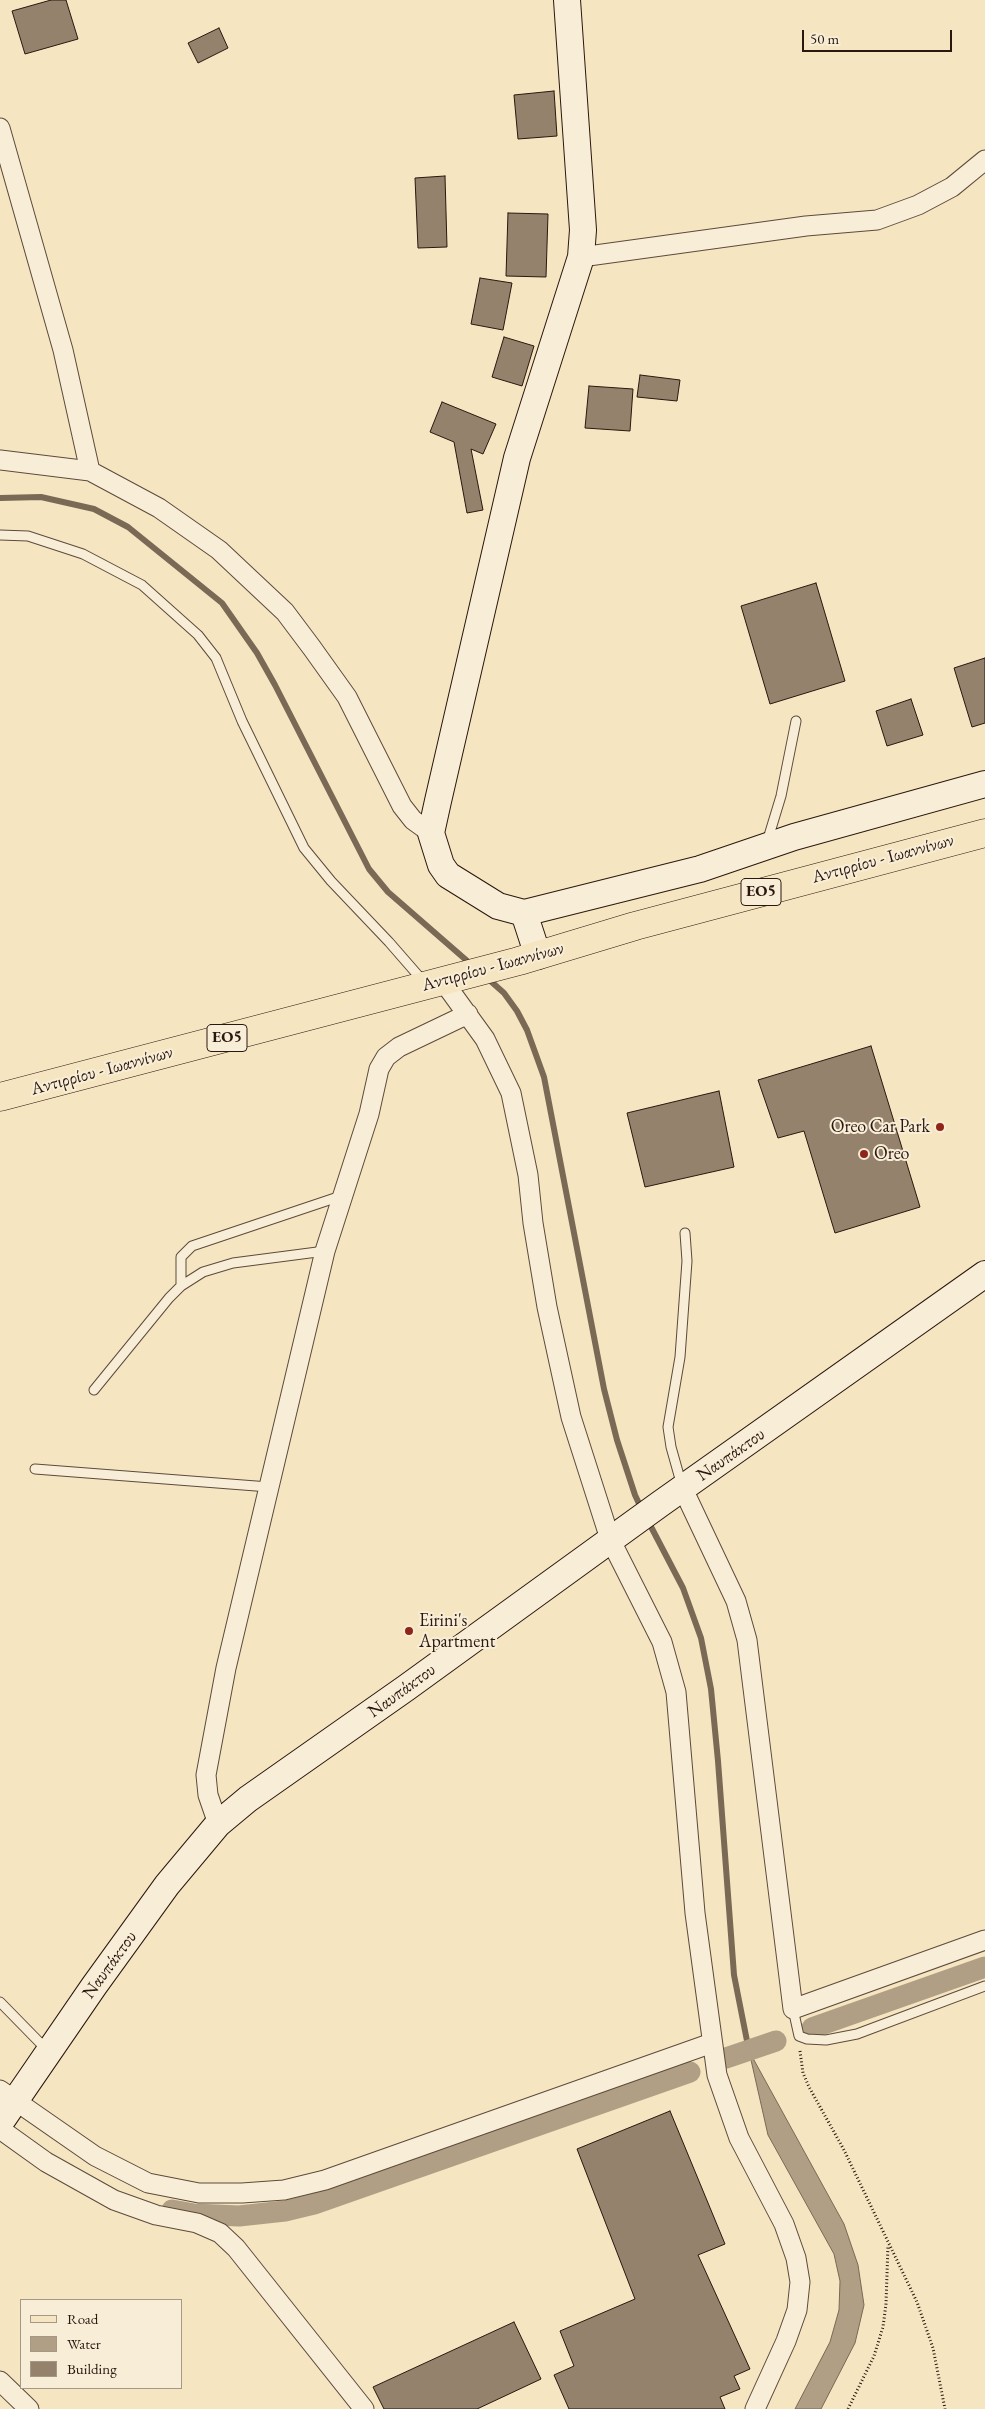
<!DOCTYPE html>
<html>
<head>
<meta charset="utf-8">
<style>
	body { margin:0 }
	#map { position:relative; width:985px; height:2409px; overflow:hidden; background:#f5e5c1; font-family:"EB Garamond",serif }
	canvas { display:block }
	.legend { position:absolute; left:20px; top:2299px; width:162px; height:90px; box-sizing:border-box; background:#f8eed7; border:1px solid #a69887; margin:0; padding:6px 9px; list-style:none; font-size:15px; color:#2a170f }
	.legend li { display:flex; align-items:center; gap:10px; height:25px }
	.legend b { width:25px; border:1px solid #a69887 }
	.scale { position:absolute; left:802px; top:30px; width:150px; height:22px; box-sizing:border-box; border:2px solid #2a170f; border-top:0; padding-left:6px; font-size:15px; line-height:18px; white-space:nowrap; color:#2a170f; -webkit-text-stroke:4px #f8eed7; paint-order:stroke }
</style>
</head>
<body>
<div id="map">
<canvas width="985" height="2409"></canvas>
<ul class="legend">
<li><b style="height:6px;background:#f5e5c1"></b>Road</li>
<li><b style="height:14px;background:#b09f84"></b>Water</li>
<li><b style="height:14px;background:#94826c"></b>Building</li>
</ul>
<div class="scale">50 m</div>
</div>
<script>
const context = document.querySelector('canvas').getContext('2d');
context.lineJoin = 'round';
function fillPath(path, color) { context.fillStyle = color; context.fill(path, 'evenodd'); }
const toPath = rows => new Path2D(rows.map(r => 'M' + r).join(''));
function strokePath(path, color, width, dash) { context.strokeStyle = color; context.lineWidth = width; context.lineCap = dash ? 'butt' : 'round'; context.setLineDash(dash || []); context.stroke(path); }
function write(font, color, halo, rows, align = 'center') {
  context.font = font + ' "EB Garamond",serif'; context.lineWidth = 4; context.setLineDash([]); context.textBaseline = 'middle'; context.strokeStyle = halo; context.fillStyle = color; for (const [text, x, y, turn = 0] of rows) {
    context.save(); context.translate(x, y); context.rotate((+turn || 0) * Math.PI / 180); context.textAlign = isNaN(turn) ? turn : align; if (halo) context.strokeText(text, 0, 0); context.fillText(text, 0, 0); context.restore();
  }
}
const water = toPath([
	[749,2051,844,2224,858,2265,864,2305,855,2343,821,2409,795,2409,830,2342,839,2310,840,2281,834,2254,768,2135,749,2051]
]);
const stream = toPath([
	[0,498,41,497,94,509,128,527,222,603,257,653,275,685,369,869,388,892,473,966],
	[486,977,504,993,517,1011,527,1030,544,1077,604,1389,617,1440,635,1495,642,1510],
	[648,1521,683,1588,701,1638,711,1689,718,1761,734,1975,749,2051]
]);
const canal = toPath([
	[812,2028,985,1967],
	[726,2058,776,2041],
	[172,2210,194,2214,239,2216,285,2211,314,2204,690,2072]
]);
const building = toPath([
	[51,0,66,0,78,39,25,54,12,11,51,0],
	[219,28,228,48,198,63,188,43,219,28],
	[554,91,557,136,518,139,514,95,554,91],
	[445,176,447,247,418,248,415,178,445,176],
	[508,213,548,214,546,277,506,276,508,213],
	[480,278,512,283,503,330,471,324,480,278],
	[504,337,534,346,522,386,492,377,504,337],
	[640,375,680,380,677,401,637,397,640,375],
	[589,386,633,389,630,431,585,428,589,386],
	[442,402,496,424,483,454,471,449,483,510,467,513,454,442,430,432,442,402],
	[816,583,845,681,770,704,741,606,816,583],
	[985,658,985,723,972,727,954,668,985,658],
	[911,699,923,735,887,746,876,711,911,699],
	[871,1046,920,1207,835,1233,804,1131,778,1138,758,1080,871,1046],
	[719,1091,734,1167,645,1187,627,1113,719,1091],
	[670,2111,725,2244,698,2255,750,2369,734,2376,740,2389,720,2397,725,2409,569,2409,554,2375,574,2366,560,2331,635,2299,577,2149,670,2111],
	[514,2322,541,2379,477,2409,384,2409,373,2387,514,2322]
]);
const path = toPath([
	[800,2051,803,2073,809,2087,844,2150,917,2302,933,2348,945,2409],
	[848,2409,874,2356,883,2327,886,2304,888,2245]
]);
const lane = toPath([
	[0,535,28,536,83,554,142,585,198,635,216,658,242,721,304,848,331,881,389,942,423,981],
	[767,842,781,796,796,721],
	[181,1286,181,1257,192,1246,341,1196],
	[94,1390,169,1298,181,1286,203,1272,233,1263,325,1251],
	[35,1469,269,1487],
	[682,1486,671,1447,668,1427,680,1357,687,1261,685,1233],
	[0,2002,47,2050],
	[793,2009,799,2036,807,2039,826,2040,857,2034,985,1986]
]);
const street = toPath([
	[0,128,63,350,90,471],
	[581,257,806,226,877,220,918,205,952,187,985,160],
	[0,460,90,471,159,508,219,550,285,612,312,648,347,697,402,806,413,820,431,833],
	[443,981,485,1039,511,1093,528,1175,533,1223,547,1307,571,1417,610,1539,662,1642,676,1692,695,1913,717,2075,739,2138,784,2224,796,2258,800,2282,797,2310,786,2341,755,2409],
	[683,1489,736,1601,747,1640,793,2009,985,1940],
	[218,1824,208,1795,206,1775,226,1668,325,1251,369,1114,379,1069,386,1057,399,1047,468,1014],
	[0,2090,95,2156,148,2183,199,2193,242,2193,284,2190,325,2180,712,2043],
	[0,2129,46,2162,114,2200,156,2215,197,2223,220,2233,236,2248,364,2409],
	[0,2381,29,2409]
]);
const secondary = toPath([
	[567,0,583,230,581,257,517,458,438,801,431,833,441,865,448,875,498,906,524,913,700,869,794,837,985,784],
	[524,913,538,956],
	[0,2123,94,1986,167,1885,218,1824,248,1799,406,1688,660,1504,985,1274]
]);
const primary = toPath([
	[0,1097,519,961,635,926,985,833]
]);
const markers = [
	[940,1127,5,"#8f2418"],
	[864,1154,5,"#8f2418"],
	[409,1631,5,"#8f2418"]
];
const shields = [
	[761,892,40],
	[227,1038,40]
];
const shieldNames = [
	["ΕΟ5",761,892],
	["ΕΟ5",227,1038]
];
const streetNames = [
	["Αντιρρίου - Ιωαννίνων",883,859,-15],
	["Αντιρρίου - Ιωαννίνων",493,967,-15],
	["Αντιρρίου - Ιωαννίνων",102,1071,-15],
	["Ναυπάκτου",731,1455,-35],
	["Ναυπάκτου",402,1691,-36],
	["Ναυπάκτου",110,1965,-54]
];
const poiNames = [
	["Oreo Car Park",930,1127,"right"],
	["Oreo",874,1154],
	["Eirini's",419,1621],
	["Apartment",419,1642]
];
fillPath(water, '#b09f84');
strokePath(water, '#7a6955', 1);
strokePath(stream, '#7a6955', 6);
strokePath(canal, '#b09f84', 21);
fillPath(building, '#94826c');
strokePath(building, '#2a170f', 1);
strokePath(lane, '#5d4a3c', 11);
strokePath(street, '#5d4a3c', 21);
strokePath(secondary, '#2a170f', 28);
strokePath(primary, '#2a170f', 29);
strokePath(path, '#2a170f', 3, [1, 2.5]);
strokePath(lane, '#f8eed7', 9);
strokePath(street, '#f8eed7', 19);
strokePath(secondary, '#f8eed7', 26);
strokePath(primary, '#f5e5c1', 28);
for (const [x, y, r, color] of markers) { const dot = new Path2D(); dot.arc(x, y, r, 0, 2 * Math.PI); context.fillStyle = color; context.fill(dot); strokePath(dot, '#f8eed7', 2); }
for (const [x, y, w] of shields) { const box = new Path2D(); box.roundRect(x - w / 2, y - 13.5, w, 27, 4); context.fillStyle = '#f8eed7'; context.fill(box); strokePath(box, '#2a170f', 1); }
write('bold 16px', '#2a170f', null, shieldNames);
write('18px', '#2a170f', '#f8eed7', streetNames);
write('18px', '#2a170f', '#f8eed7', poiNames, 'left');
</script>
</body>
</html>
